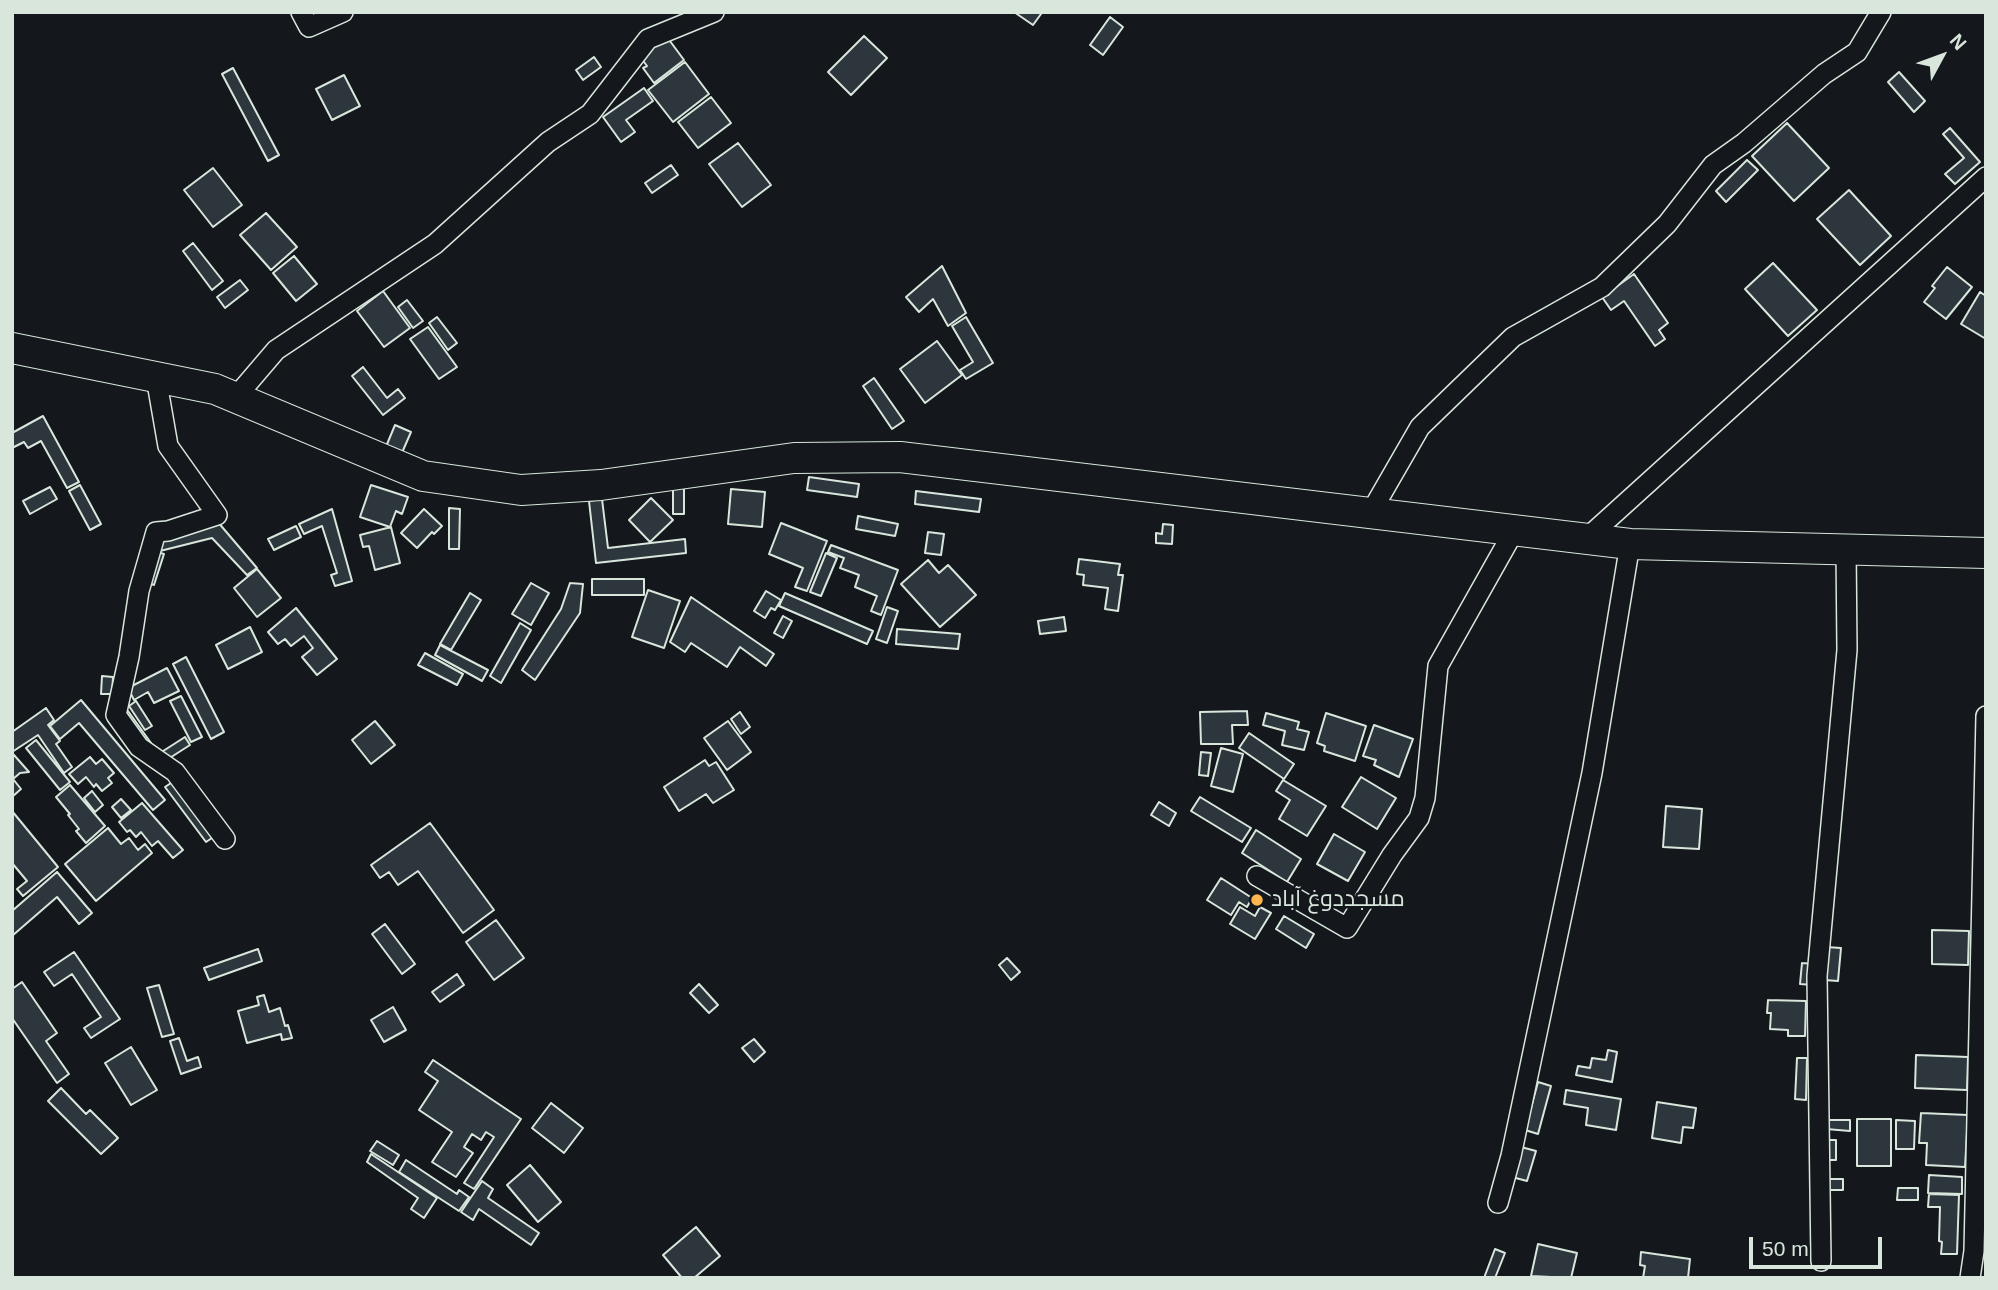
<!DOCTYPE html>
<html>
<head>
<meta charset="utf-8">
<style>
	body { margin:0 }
	#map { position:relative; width:1998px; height:1290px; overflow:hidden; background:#14181c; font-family:Arial,sans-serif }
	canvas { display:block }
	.frame { position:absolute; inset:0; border:14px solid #d8e6dc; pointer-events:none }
	.north { position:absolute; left:1907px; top:21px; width:70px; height:70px; -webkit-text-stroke:5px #14181c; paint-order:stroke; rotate:49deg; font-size:19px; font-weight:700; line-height:28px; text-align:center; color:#d8e6dc }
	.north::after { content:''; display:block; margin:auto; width:24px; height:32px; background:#d8e6dc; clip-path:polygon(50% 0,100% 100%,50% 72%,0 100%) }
	.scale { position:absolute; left:1749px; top:1237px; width:133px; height:32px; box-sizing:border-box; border:4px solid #d8e6dc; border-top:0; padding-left:9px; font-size:21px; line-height:24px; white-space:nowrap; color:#d8e6dc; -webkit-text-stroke:5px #14181c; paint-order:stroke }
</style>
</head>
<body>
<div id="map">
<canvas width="1998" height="1290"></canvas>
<div class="frame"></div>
<div class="north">N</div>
<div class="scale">50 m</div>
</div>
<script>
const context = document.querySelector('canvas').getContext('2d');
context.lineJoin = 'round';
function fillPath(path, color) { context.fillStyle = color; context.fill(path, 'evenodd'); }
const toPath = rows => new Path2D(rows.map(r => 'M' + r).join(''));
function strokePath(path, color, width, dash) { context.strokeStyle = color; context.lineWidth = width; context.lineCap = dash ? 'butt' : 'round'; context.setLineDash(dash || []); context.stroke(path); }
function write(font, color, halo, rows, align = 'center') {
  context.font = font + ' Arial,Cairo,sans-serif'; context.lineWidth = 5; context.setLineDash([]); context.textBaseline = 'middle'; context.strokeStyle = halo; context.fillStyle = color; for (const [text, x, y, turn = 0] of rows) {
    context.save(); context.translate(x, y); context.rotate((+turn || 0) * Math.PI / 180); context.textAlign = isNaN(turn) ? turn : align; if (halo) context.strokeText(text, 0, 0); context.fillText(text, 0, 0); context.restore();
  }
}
const building = toPath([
	[1014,12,1038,12,1041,14,1033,25,1014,12],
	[1110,17,1123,27,1103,55,1090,45,1110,17],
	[664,33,684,60,654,83,643,68,647,66,638,54,664,33],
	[864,36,887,58,851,95,828,72,864,36],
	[594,57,601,67,583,80,576,70,594,57],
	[685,62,709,94,673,122,648,90,685,62],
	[233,68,279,155,268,161,222,74,233,68],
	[1899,72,1925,101,1914,112,1888,82,1899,72],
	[344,75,360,106,332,120,316,89,344,75],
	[644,88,653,101,626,120,635,132,621,142,603,117,644,88],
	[711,97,731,123,698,148,678,122,711,97],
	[1787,123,1829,168,1794,201,1752,156,1787,123],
	[1950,128,1980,162,1955,184,1945,174,1964,158,1943,134,1950,128],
	[738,143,771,185,742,207,709,164,738,143],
	[1747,160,1758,170,1726,202,1716,191,1747,160],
	[671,165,678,175,652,193,645,183,671,165],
	[213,168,242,205,213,227,184,190,213,168],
	[1849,190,1891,236,1860,265,1817,219,1849,190],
	[266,213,297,247,271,270,240,235,266,213],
	[193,243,223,281,212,290,183,251,193,243],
	[294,256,317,284,296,301,273,273,294,256],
	[1773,263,1817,310,1788,336,1745,289,1773,263],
	[942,266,966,313,948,326,933,299,919,312,906,297,942,266],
	[1947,267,1972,287,1946,319,1924,302,1935,288,1932,286,1947,267],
	[1634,274,1668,323,1659,330,1665,339,1655,346,1624,301,1611,310,1602,297,1634,274],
	[240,280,248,290,225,308,217,297,240,280],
	[383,291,410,328,384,347,357,311,383,291],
	[1980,292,1986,296,1986,339,1961,324,1980,292],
	[407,300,423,321,413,328,398,307,407,300],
	[437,317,457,343,448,350,429,323,437,317],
	[966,317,993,363,966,379,960,370,973,362,952,326,966,317],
	[428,327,457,367,439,379,410,339,428,327],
	[937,341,962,375,925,403,900,369,937,341],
	[363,367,387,398,398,389,405,398,383,415,352,376,363,367],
	[874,378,904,421,892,429,863,386,874,378],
	[43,416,79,482,67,488,41,441,28,448,24,442,12,448,12,433,43,416],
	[395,425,411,432,401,455,385,449,395,425],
	[809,477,859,484,857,497,807,490,809,477],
	[80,485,101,524,90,530,69,491,80,485],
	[371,485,408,497,402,514,396,511,390,527,360,517,371,485],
	[50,487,57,499,30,514,23,501,50,487],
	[673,487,684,487,684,514,673,514,673,487],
	[731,489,765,492,762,527,728,524,731,489],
	[916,491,981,499,979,512,915,504,916,491],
	[651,498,673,520,650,542,629,520,651,498],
	[602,499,608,548,685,539,686,553,596,563,589,501,602,499],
	[449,508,460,509,459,549,449,549,449,508],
	[332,509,352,581,335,586,331,575,337,573,322,526,304,534,299,524,332,509],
	[424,509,442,526,434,534,432,532,417,548,401,533,424,509],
	[858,516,898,524,895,536,856,529,858,516],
	[217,521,257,568,247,575,212,538,160,551,159,538,217,521],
	[781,523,827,541,807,591,795,587,803,568,769,554,781,523],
	[1163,524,1173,525,1172,544,1156,543,1156,533,1162,534,1163,524],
	[296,526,301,537,274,550,268,539,296,526],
	[391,527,400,563,375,570,369,546,363,547,360,535,391,527],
	[928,532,944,534,941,555,925,553,928,532],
	[831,545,898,570,881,615,871,611,877,596,855,587,859,575,840,568,844,558,828,552,831,545],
	[154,551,164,554,154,585,145,582,154,551],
	[826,553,837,558,821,596,810,592,826,553],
	[1079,559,1120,564,1118,575,1123,575,1118,611,1105,609,1108,588,1083,585,1084,575,1077,574,1079,559],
	[928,560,939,573,948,565,976,595,940,627,901,584,928,560],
	[257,569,281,598,257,617,234,588,257,569],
	[592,579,644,579,644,595,592,595,592,579],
	[531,583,549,593,531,625,512,614,531,583],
	[570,583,583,584,580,613,535,680,522,670,561,609,570,583],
	[648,590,680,601,664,648,632,637,648,590],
	[766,591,781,600,775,610,771,608,765,618,754,611,766,591],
	[470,593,481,600,451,650,440,644,470,593],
	[785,593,873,631,867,644,779,606,785,593],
	[691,597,774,654,766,666,740,647,727,667,691,643,685,652,670,642,691,597],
	[887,607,898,611,887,643,876,639,887,607],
	[296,608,337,659,317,675,302,657,313,648,304,636,291,646,285,639,278,644,268,632,296,608],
	[783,616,792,621,783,638,774,633,783,616],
	[1064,617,1066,631,1040,634,1038,621,1064,617],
	[520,623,531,630,501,683,490,676,520,623],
	[250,627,262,652,228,669,216,645,250,627],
	[897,629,960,634,958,649,896,644,897,629],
	[440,645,488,670,482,681,435,655,440,645],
	[425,653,463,674,457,685,418,665,425,653],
	[186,657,224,732,211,739,173,664,186,657],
	[167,668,179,691,154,703,148,692,134,700,128,688,167,668],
	[102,676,113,677,112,694,101,694,102,676],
	[181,696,202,737,191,742,170,701,181,696],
	[81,700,165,800,153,810,79,723,60,739,50,726,81,700],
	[136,701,152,726,145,730,129,706,136,701],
	[46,708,54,720,48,725,60,741,56,744,72,767,64,773,38,735,12,752,12,732,46,708],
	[128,711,151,743,144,748,121,716,128,711],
	[1247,711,1248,725,1232,725,1233,744,1201,744,1200,712,1247,711],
	[740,712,750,727,741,734,731,719,740,712],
	[1266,713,1299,722,1297,729,1309,732,1304,750,1282,745,1285,731,1263,725,1266,713],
	[1326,713,1366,726,1355,761,1324,751,1325,746,1317,743,1326,713],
	[375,721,395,745,371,764,352,740,375,721],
	[728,721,751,752,727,770,704,738,728,721],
	[1374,725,1413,739,1399,777,1374,765,1376,760,1363,756,1374,725],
	[1249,733,1294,764,1284,779,1239,748,1249,733],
	[185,737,190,745,165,761,160,753,185,737],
	[36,740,70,782,60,790,26,748,36,740],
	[1221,748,1243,754,1233,792,1211,786,1221,748],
	[1201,752,1211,753,1208,776,1199,775,1201,752],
	[14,755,29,772,20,773,13,779,21,789,12,797,12,757,14,755],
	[90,757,96,764,102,759,114,773,108,778,112,783,102,791,96,784,94,787,86,777,78,784,69,774,90,757],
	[705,760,709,766,716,762,734,790,713,803,706,794,679,811,664,787,705,760],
	[1361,777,1396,798,1377,829,1342,807,1361,777],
	[1283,780,1326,806,1307,836,1279,819,1290,800,1276,791,1283,780],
	[174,781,215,836,206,842,165,787,174,781],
	[70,785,105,826,86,843,76,831,79,829,68,815,70,814,56,797,70,785],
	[92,791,103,805,95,812,84,798,92,791],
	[1200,797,1251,828,1242,842,1191,811,1200,797],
	[121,799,131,810,121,818,112,807,121,799],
	[1159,802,1176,813,1169,826,1151,815,1159,802],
	[142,803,183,850,173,858,158,841,152,846,141,832,136,837,130,830,127,832,119,822,142,803],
	[1666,806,1702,809,1699,849,1663,847,1666,806],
	[12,811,58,867,23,896,17,889,27,881,12,863,12,811],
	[430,823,494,910,463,933,418,871,398,885,389,872,380,878,371,865,430,823],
	[108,828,121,844,129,838,138,850,145,844,152,853,96,901,65,864,108,828],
	[1256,830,1301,859,1287,882,1242,853,1256,830],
	[1334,834,1365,852,1348,881,1317,864,1334,834],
	[57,872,92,913,79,924,57,897,12,936,12,911,57,872],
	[1221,878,1252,898,1247,907,1239,902,1231,915,1207,900,1221,878],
	[1240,907,1255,916,1260,907,1271,913,1255,939,1230,924,1240,907],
	[1284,916,1314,934,1306,948,1276,929,1284,916],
	[496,920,524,958,494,980,466,942,496,920],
	[385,924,415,964,402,974,372,934,385,924],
	[1932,930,1969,931,1968,965,1932,964,1932,930],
	[1826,947,1841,948,1838,981,1824,980,1826,947],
	[258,949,262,961,209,980,204,968,258,949],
	[74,952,120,1019,91,1038,84,1028,101,1017,72,974,54,986,44,972,74,952],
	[1007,958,1020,972,1011,980,999,965,1007,958],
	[1802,963,1815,964,1813,985,1800,984,1802,963],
	[457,974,464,985,440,1002,432,992,457,974],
	[22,982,57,1033,46,1041,69,1074,57,1083,12,1018,12,989,22,982],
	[699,984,718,1005,709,1013,690,993,699,984],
	[159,985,174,1034,162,1037,147,988,159,985],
	[264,995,269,1012,280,1008,285,1026,288,1025,292,1038,282,1040,281,1034,247,1043,238,1011,259,1005,257,997,264,995],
	[1768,1000,1806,1001,1805,1036,1788,1036,1788,1030,1770,1029,1771,1013,1767,1013,1768,1000],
	[393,1007,406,1030,384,1042,371,1020,393,1007],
	[179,1038,187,1061,198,1057,201,1067,181,1074,170,1041,179,1038],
	[754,1039,765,1052,754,1062,742,1048,754,1039],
	[131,1047,157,1090,131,1105,105,1063,131,1047],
	[1608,1050,1617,1052,1612,1082,1576,1075,1578,1066,1590,1068,1592,1058,1606,1060,1608,1050],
	[1916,1055,1968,1057,1967,1090,1915,1088,1916,1055],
	[1797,1058,1807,1058,1806,1100,1795,1099,1797,1058],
	[433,1060,521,1119,474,1189,464,1183,494,1137,486,1132,481,1140,472,1134,464,1147,473,1153,456,1177,432,1162,452,1132,419,1110,438,1081,425,1072,433,1060],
	[1538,1082,1551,1086,1538,1134,1525,1130,1538,1082],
	[61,1088,86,1114,90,1110,118,1138,101,1154,48,1101,61,1088],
	[1566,1090,1621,1099,1616,1130,1586,1125,1588,1108,1564,1104,1566,1090],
	[1657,1102,1696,1108,1693,1128,1683,1127,1681,1143,1652,1138,1657,1102],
	[551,1103,583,1128,564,1153,532,1128,551,1103],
	[1921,1113,1968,1115,1965,1167,1926,1165,1927,1143,1919,1143,1921,1113],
	[1857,1119,1891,1119,1891,1166,1857,1166,1857,1119],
	[1826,1120,1850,1120,1850,1131,1826,1129,1826,1120],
	[1896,1120,1915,1121,1914,1149,1896,1149,1896,1120],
	[1824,1140,1836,1140,1836,1160,1823,1160,1824,1140],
	[377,1141,399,1155,393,1165,370,1151,377,1141],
	[1521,1147,1536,1151,1527,1181,1512,1177,1521,1147],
	[371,1154,437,1198,424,1218,411,1209,418,1198,367,1162,371,1154],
	[406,1160,457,1194,459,1190,469,1197,459,1211,399,1172,406,1160],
	[530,1165,561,1202,538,1222,507,1185,530,1165],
	[1929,1175,1962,1177,1962,1194,1928,1193,1929,1175],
	[1826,1179,1843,1179,1843,1190,1826,1190,1826,1179],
	[482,1181,493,1189,488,1198,539,1233,531,1245,479,1209,473,1220,461,1212,482,1181],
	[1898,1188,1918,1188,1918,1200,1897,1200,1898,1188],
	[1929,1194,1959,1195,1957,1254,1941,1254,1942,1242,1939,1241,1940,1207,1928,1207,1929,1194],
	[696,1227,720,1256,694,1278,682,1278,663,1255,696,1227],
	[1538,1244,1577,1253,1571,1278,1531,1276,1538,1244],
	[1495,1249,1505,1253,1495,1278,1484,1278,1495,1249],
	[1641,1252,1690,1259,1688,1278,1643,1278,1645,1266,1640,1265,1641,1252]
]);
const minor = toPath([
	[301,12,309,27,343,12],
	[156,377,168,446,217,515,168,531,156,532,139,591,129,657,116,715,139,747,175,772,225,839],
	[235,398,276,350,435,244,548,142,590,114,648,39,714,12],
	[1371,512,1420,427,1513,337,1602,287,1667,224,1713,165,1744,143,1824,74,1857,52,1881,12],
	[1587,538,1986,177],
	[1257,876,1347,928,1392,855,1419,818,1425,798,1438,666,1514,531],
	[1498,1203,1511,1156,1592,773,1630,544],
	[1821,1261,1817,976,1847,650,1846,548],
	[1970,1278,1974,1251,1986,716]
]);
const highway = toPath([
	[12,348,215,389,423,476,521,490,601,485,794,458,900,457,1630,544,1986,553]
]);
const markers = [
	[1257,900,7,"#ffb74d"]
];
const poiNames = [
	["مسجددوغ آباد",1271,900]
];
fillPath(building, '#2c363c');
strokePath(building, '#d8e6dc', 2);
strokePath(minor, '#d8e6dc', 22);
strokePath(highway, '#d8e6dc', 32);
strokePath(minor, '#14181c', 19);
strokePath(highway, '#14181c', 30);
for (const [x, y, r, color] of markers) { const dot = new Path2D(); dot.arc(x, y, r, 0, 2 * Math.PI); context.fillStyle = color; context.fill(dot); strokePath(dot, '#14181c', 2.5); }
write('23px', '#d8e6dc', '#14181c', poiNames, 'left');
</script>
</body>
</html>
